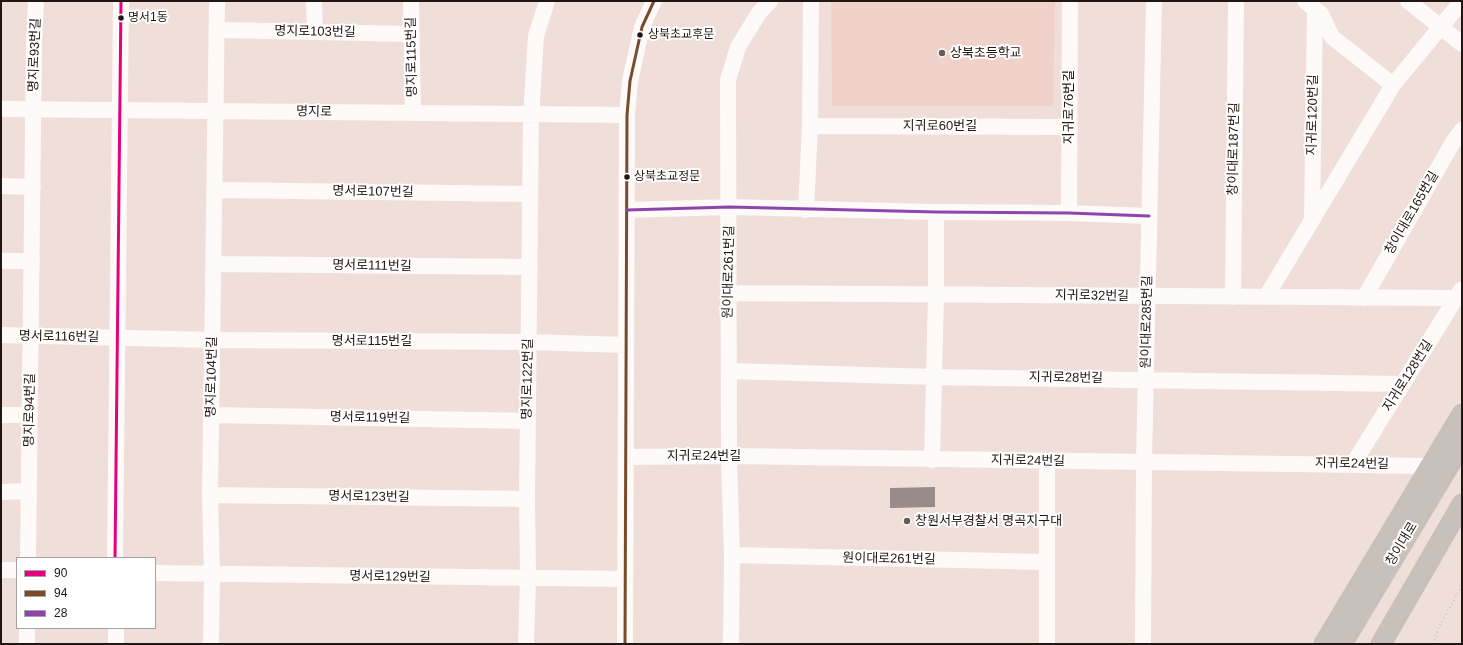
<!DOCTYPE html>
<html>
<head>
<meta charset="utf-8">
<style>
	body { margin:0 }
	#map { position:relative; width:1463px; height:645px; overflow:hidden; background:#f0ded9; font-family:Helvetica,sans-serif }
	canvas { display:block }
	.frame { position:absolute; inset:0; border:2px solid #211613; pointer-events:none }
	.legend { position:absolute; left:16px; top:557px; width:140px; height:72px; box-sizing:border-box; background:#fff; border:1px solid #a6a2a1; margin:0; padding:5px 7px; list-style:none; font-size:12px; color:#211613 }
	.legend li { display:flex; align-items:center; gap:8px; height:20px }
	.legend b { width:20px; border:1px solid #a6a2a1 }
</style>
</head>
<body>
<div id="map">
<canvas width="1463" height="645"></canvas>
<div class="frame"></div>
<ul class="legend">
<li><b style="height:5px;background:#e5007d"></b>90</li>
<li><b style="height:5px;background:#7a4b2a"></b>94</li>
<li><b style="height:5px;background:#8e44ad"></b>28</li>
</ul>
</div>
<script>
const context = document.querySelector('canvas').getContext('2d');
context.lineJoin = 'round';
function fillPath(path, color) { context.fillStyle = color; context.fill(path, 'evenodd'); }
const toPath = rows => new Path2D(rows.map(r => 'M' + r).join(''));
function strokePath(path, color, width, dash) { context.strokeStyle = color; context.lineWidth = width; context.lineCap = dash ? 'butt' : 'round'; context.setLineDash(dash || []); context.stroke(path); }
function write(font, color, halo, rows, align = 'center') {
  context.font = font + ' Helvetica,"Noto Sans KR",sans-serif'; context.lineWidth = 4; context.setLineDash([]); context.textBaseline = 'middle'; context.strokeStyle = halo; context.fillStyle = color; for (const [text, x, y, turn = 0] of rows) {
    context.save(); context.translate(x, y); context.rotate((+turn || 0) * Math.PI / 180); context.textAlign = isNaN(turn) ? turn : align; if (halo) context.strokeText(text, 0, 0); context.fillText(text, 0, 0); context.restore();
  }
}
const built = toPath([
	[831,1,1055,1,1053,106,832,106]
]);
const building = toPath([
	[935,487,935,507,890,508,890,488]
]);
const path = toPath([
	[1433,644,1438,629,1462,585]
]);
const minor = toPath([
	[314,1,315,32],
	[411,1,413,113],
	[1305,1,1321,14,1332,37,1393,85],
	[1408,1,1462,44],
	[218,30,412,34],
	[1,109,627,115],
	[810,126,1069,127],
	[1,186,33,187],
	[215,190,530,194],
	[627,210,730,207,936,212,1069,213,1149,216],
	[806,210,810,126,811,1],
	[1069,213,1070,1],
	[1312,219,1315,9],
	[1,261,32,261],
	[214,264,530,267],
	[728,293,1457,298],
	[1233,297,1236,1],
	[1266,297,1393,85,1462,1],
	[1364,298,1453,142,1462,130],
	[1,335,213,340,529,342,626,345],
	[729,371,934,377,1403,384],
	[1,415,30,415],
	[212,415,528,421],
	[626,457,729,456,1430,466],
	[932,460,936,295,936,212],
	[1353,464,1461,290],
	[1,492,29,491],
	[210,495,527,499],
	[732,555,1047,562],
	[28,558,34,46,36,1],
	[115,558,121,1],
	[1,570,17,570],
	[155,573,625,579],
	[116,628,116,644],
	[27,644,27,628],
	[211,644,212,575,210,495,217,1],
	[526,644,528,578,527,499,531,114,536,36,547,1],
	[625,644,627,115,630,81,642,27,654,1],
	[731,644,732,555,729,456,728,80,738,47,759,13,770,1],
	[1047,644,1047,461],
	[1143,644,1144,462,1154,1]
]);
const major = toPath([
	[1324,644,1462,414],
	[1342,644,1462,444],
	[1381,644,1462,504]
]);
const bus1 = toPath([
	[115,558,121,1]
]);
const bus2 = toPath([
	[625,644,627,115,630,81,642,27,654,1]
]);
const bus3 = toPath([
	[627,210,730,207,936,212,1069,213,1149,216]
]);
const markers = [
	[121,18,3.5,"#211613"],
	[640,35,3.5,"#211613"],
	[942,53,4,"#695c58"],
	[627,177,3.5,"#211613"],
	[907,521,4,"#695c58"]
];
const busNames = [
	["명서1동",128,18],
	["상북초교후문",648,35],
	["상북초교정문",634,177]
];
const streetNames = [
	["명지로103번길",315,32,1],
	["명지로93번길",35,55,-88],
	["명지로115번길",412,57,-91],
	["지귀로76번길",1069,107,-90],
	["명지로",314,112,1],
	["지귀로120번길",1313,115,-89],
	["지귀로60번길",940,126],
	["창이대로187번길",1234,149,-89],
	["명서로107번길",373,192,1],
	["창이대로165번길",1412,213,-60],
	["명서로111번길",372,266,1],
	["원이대로261번길",729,272,-89],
	["지귀로32번길",1092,296,1],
	["원이대로285번길",1147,322,-89],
	["명서로116번길",59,337,1],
	["명서로115번길",372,341],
	["지귀로128번길",1408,376,-58],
	["명지로104번길",212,377,-89],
	["지귀로28번길",1066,378,1],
	["명지로122번길",528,379,-89],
	["명지로94번길",30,410,-89],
	["명서로119번길",370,418,1],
	["지귀로24번길",704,456],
	["지귀로24번길",1028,461,1],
	["지귀로24번길",1352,464,1],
	["명서로123번길",369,497,1],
	["창이대로",1402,544,-59],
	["원이대로261번길",889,559,1],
	["명서로129번길",390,577,1]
];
const poiNames = [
	["상북초등학교",950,53],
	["창원서부경찰서 명곡지구대",915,521]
];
fillPath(built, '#f1d2cb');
fillPath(building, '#988b8a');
strokePath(path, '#cac5c3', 2, [1, 3]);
strokePath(minor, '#fdfaf9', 16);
strokePath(major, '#c8c0bb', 21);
strokePath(bus1, '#e5007d', 3);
strokePath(bus2, '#7a4b2a', 3);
strokePath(bus3, '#8e44ad', 3);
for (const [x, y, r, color] of markers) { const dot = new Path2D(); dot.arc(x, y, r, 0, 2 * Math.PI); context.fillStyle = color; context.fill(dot); strokePath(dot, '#fff', 1.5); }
write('12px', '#211613', '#fff', busNames, 'left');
write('13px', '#211613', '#fff', streetNames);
write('13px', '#211613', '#fff', poiNames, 'left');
</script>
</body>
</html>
